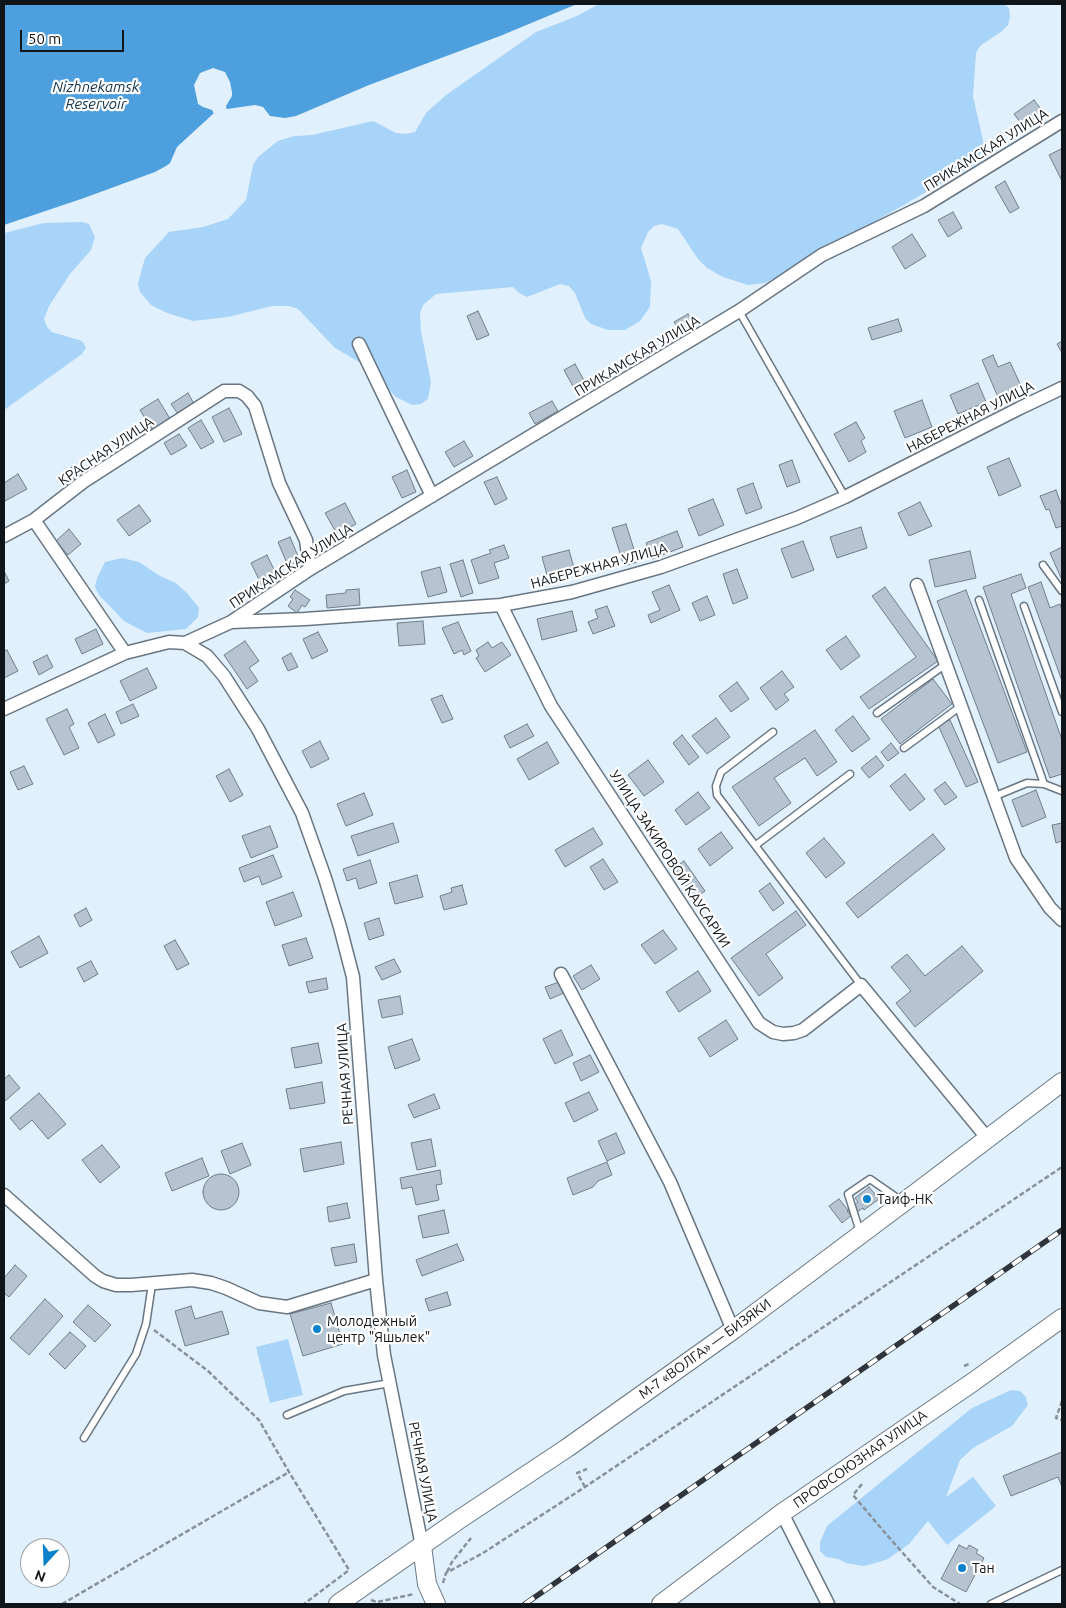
<!DOCTYPE html>
<html>
<head>
<meta charset="utf-8">
<style>
	body { margin:0 }
	#map { position:relative; width:1066px; height:1608px; overflow:hidden; background:#e1f0fd; font-family:Ubuntu,sans-serif }
	canvas { display:block }
	.frame { position:absolute; inset:0; border:5px solid #101519; pointer-events:none }
	.north { position:absolute; left:20px; top:1538px; width:50px; height:50px; box-sizing:border-box; background:#fff; border:1px solid #9fa1a3; border-radius:50%; rotate:200deg; font-size:14px; font-weight:700; line-height:20px; text-align:center; color:#101519 }
	.north::after { content:''; display:block; margin:auto; width:18px; height:22px; background:#0883cb; clip-path:polygon(50% 0,100% 100%,50% 72%,0 100%) }
	.scale { position:absolute; left:20px; top:30px; width:104px; height:22px; box-sizing:border-box; border:2px solid #101519; border-top:0; padding-left:6px; font-size:15px; line-height:18px; white-space:nowrap; color:#101519; -webkit-text-stroke:4px #fff; paint-order:stroke }
</style>
</head>
<body>
<div id="map">
<canvas width="1066" height="1608"></canvas>
<div class="frame"></div>
<div class="north">N</div>
<div class="scale">50 m</div>
</div>
<script>
const context = document.querySelector('canvas').getContext('2d');
context.lineJoin = 'round';
function fillPath(path, color) { context.fillStyle = color; context.fill(path, 'evenodd'); }
const toPath = rows => new Path2D(rows.map(r => 'M' + r).join(''));
function strokePath(path, color, width, dash) { context.strokeStyle = color; context.lineWidth = width; context.lineCap = dash ? 'butt' : 'round'; context.setLineDash(dash || []); context.stroke(path); }
function write(font, color, halo, rows, align = 'center') {
  context.font = font + ' Ubuntu,sans-serif'; context.lineWidth = 4.5; context.setLineDash([]); context.textBaseline = 'middle'; context.strokeStyle = halo; context.fillStyle = color; for (const [text, x, y, turn = 0] of rows) {
    context.save(); context.translate(x, y); context.rotate((+turn || 0) * Math.PI / 180); context.textAlign = isNaN(turn) ? turn : align; if (halo) context.strokeText(text, 0, 0); context.fillText(text, 0, 0); context.restore();
  }
}
const green = toPath([
	[599,4,1004,4,1009,8,1010,17,1008,25,1002,31,980,46,976,53,973,96,984,145,978,160,973,165,789,271,765,283,748,285,723,277,707,268,698,259,678,229,662,224,654,226,648,232,641,248,651,281,650,307,640,321,625,330,608,330,591,324,585,318,575,293,569,286,560,284,527,297,519,293,513,287,436,294,423,305,420,313,421,331,431,382,428,399,421,404,412,405,396,397,366,366,335,348,298,309,289,306,272,306,228,317,193,321,167,313,151,305,140,292,138,283,145,258,169,232,203,227,228,219,246,200,253,165,258,157,278,141,294,136,312,135,373,121,396,133,406,134,415,132,426,113,446,95,536,32,577,16],
	[82,222,89,224,95,237,91,250,70,274,49,306,44,319,47,327,52,332,82,341,86,347,82,354,4,410,4,233,44,223],
	[122,558,139,562,160,576,176,583,188,594,199,608,198,617,186,629,147,633,124,621,99,595,95,587,97,578,105,562],
	[288,1339,303,1395,270,1403,256,1347],
	[1011,1390,1020,1391,1026,1397,1028,1405,1012,1426,973,1448,960,1460,946,1497,973,1477,996,1506,947,1545,928,1521,909,1544,888,1559,872,1564,863,1566,846,1563,838,1559,826,1557,820,1551,820,1542,827,1526,972,1408]
]);
const water = toPath([
	[4,4,577,4,500,36,369,85,296,116,285,118,270,116,263,107,255,105,227,109,214,113,177,147,170,163,166,166,155,172,84,198,4,225]
]);
const pier = toPath([
	[213,68,225,72,230,82,232,92,232,96,226,106,227,111,215,116,212,110,203,107,198,104,194,85,200,73]
]);
const building = toPath([
	[1034,100,1043,112,1023,126,1014,114,1034,100],
	[1061,149,1062,151,1062,181,1049,155,1061,149],
	[1005,181,1019,208,1010,213,995,187,1005,181],
	[953,212,962,228,948,237,938,220,953,212],
	[912,234,926,256,905,269,892,247,912,234],
	[478,311,489,335,477,340,467,316,478,311],
	[688,314,696,327,683,336,674,322,688,314],
	[898,319,902,331,872,340,868,328,898,319],
	[1062,341,1062,353,1057,344,1062,341],
	[993,355,998,367,1010,362,1021,386,998,397,982,360,993,355],
	[575,364,586,384,575,390,564,370,575,364],
	[978,383,986,402,958,414,950,395,978,383],
	[188,393,194,404,178,414,171,404,188,393],
	[158,399,172,422,154,433,140,410,158,399],
	[922,400,932,427,905,438,894,411,922,400],
	[552,401,558,411,535,424,529,413,552,401],
	[229,408,242,434,224,442,212,417,229,408],
	[201,420,214,442,201,449,188,428,201,420],
	[856,422,865,438,861,441,866,452,849,462,834,434,856,422],
	[179,434,187,446,171,455,164,443,179,434],
	[464,441,473,456,454,467,445,452,464,441],
	[1009,458,1021,486,999,496,987,467,1009,458],
	[792,460,800,482,787,487,779,465,792,460],
	[72,467,79,475,64,487,57,479,72,467],
	[407,470,416,492,402,498,392,477,407,470],
	[18,474,27,489,5,501,4,499,4,483,18,474],
	[497,477,507,499,495,505,484,482,497,477],
	[753,483,762,508,746,514,737,489,753,483],
	[1056,490,1062,506,1062,526,1056,528,1049,509,1046,510,1040,496,1056,490],
	[713,499,724,525,699,536,688,509,713,499],
	[920,502,932,526,909,536,898,513,920,502],
	[345,503,356,524,337,534,325,513,345,503],
	[139,505,151,521,129,536,117,520,139,505],
	[626,524,638,562,624,566,612,528,626,524],
	[861,527,867,548,837,558,830,537,861,527],
	[69,529,81,544,68,555,56,541,69,529],
	[677,531,683,547,652,559,646,543,677,531],
	[290,537,300,561,288,566,278,542,290,537],
	[803,541,814,570,792,578,781,549,803,541],
	[504,545,509,558,494,563,499,578,479,584,471,560,491,553,489,550,504,545],
	[1062,547,1062,580,1050,553,1062,547],
	[569,550,574,568,547,575,542,557,569,550],
	[970,551,976,578,935,587,929,560,970,551],
	[267,555,279,580,263,588,251,563,267,555],
	[463,560,473,593,461,597,450,564,463,560],
	[440,567,447,592,428,597,421,572,440,567],
	[737,569,748,598,733,604,723,574,737,569],
	[4,571,9,581,4,584,4,571],
	[1021,574,1026,588,1011,594,1062,740,1062,774,1050,778,983,587,1021,574],
	[1041,582,1050,608,1060,604,1062,610,1062,681,1028,587,1041,582],
	[669,585,680,610,651,623,648,615,660,610,652,592,669,585],
	[885,587,938,661,869,709,860,697,916,657,872,596,885,587],
	[359,589,360,605,327,608,326,595,346,593,346,590,359,589],
	[295,590,310,600,305,607,302,605,297,613,288,606,293,599,290,597,295,590],
	[966,590,1027,752,998,763,937,601,966,590],
	[707,596,715,615,700,621,692,603,707,596],
	[607,606,615,626,593,634,588,622,598,618,595,610,607,606],
	[572,611,577,631,542,640,537,619,572,611],
	[423,621,425,644,399,646,397,623,423,621],
	[458,622,471,651,464,655,462,650,454,654,442,628,458,622],
	[96,629,103,644,82,654,75,639,96,629],
	[318,632,328,651,312,659,303,639,318,632],
	[846,636,860,656,841,670,826,650,846,636],
	[245,641,259,661,249,668,258,681,247,689,224,655,245,641],
	[488,642,492,648,502,642,511,655,485,672,476,658,479,656,476,650,488,642],
	[7,650,18,671,4,678,4,651,7,650],
	[291,653,298,667,288,671,282,658,291,653],
	[47,655,53,667,39,675,33,662,47,655],
	[147,668,157,688,130,701,120,681,147,668],
	[782,671,794,687,784,694,789,700,776,710,760,688,782,671],
	[933,679,952,704,900,744,881,719,933,679],
	[737,682,749,699,731,712,719,696,737,682],
	[442,695,453,719,442,723,431,699,442,695],
	[133,704,139,716,121,724,116,712,133,704],
	[67,709,74,724,69,727,79,748,64,755,46,719,67,709],
	[105,714,115,735,98,743,88,723,105,714],
	[853,716,870,739,852,752,835,730,853,716],
	[716,718,730,737,707,754,692,736,716,718],
	[950,720,978,782,966,787,938,725,950,720],
	[527,724,534,736,510,748,504,736,527,724],
	[815,730,837,762,817,776,805,758,774,778,791,803,759,826,732,787,815,730],
	[682,735,699,757,689,765,673,743,682,735],
	[320,741,329,759,311,768,302,751,320,741],
	[547,742,559,763,529,780,517,759,547,742],
	[891,743,899,753,888,761,881,752,891,743],
	[876,756,884,766,869,778,861,768,876,756],
	[648,760,664,782,644,796,628,775,648,760],
	[24,766,33,784,18,790,10,772,24,766],
	[229,769,243,795,230,802,216,776,229,769],
	[905,774,925,799,910,811,890,786,905,774],
	[945,782,957,797,945,805,934,790,945,782],
	[1036,790,1046,817,1022,827,1012,800,1036,790],
	[698,792,710,808,686,825,675,810,698,792],
	[364,793,373,815,346,826,337,804,364,793],
	[393,823,399,842,358,856,351,836,393,823],
	[1062,823,1062,841,1056,843,1052,825,1062,823],
	[270,826,278,847,251,858,242,836,270,826],
	[593,828,603,844,565,867,555,850,593,828],
	[721,832,733,848,710,866,698,849,721,832],
	[933,834,945,849,858,918,846,903,933,834],
	[824,838,845,863,826,878,806,853,824,838],
	[273,855,282,877,262,885,259,876,244,882,239,868,273,855],
	[603,859,618,882,604,890,590,867,603,859],
	[370,860,377,883,359,889,356,878,347,881,343,869,370,860],
	[684,861,705,891,695,898,674,868,684,861],
	[417,875,423,897,395,904,389,883,417,875],
	[770,883,784,903,773,911,759,891,770,883],
	[462,885,467,904,444,910,440,896,452,892,451,888,462,885],
	[293,892,302,916,275,926,266,902,293,892],
	[86,908,92,920,80,927,74,915,86,908],
	[796,911,806,925,766,954,783,978,759,996,731,958,796,911],
	[379,918,384,935,369,940,364,923,379,918],
	[663,930,677,949,655,964,641,945,663,930],
	[39,936,48,953,20,968,11,952,39,936],
	[306,938,313,958,289,966,282,945,306,938],
	[175,940,189,964,177,970,164,946,175,940],
	[962,946,983,971,915,1027,896,1003,911,991,891,967,907,954,925,976,962,946],
	[394,959,401,972,382,980,375,967,394,959],
	[91,961,98,974,84,982,77,968,91,961],
	[591,965,600,979,582,990,573,976,591,965],
	[698,971,711,991,679,1012,666,992,698,971],
	[326,978,328,989,309,993,306,982,326,978],
	[559,982,564,993,550,999,545,987,559,982],
	[400,996,403,1014,382,1018,378,1000,400,996],
	[726,1020,738,1039,710,1057,698,1038,726,1020],
	[561,1030,573,1055,555,1064,543,1039,561,1030],
	[412,1039,420,1060,395,1069,388,1047,412,1039],
	[318,1043,322,1063,295,1068,291,1048,318,1043],
	[590,1055,599,1072,581,1081,573,1063,590,1055],
	[9,1075,20,1088,5,1101,4,1099,4,1079,9,1075],
	[322,1082,325,1103,290,1109,286,1089,322,1082],
	[589,1092,598,1110,574,1122,565,1103,589,1092],
	[39,1093,66,1124,48,1139,32,1120,20,1130,10,1118,39,1093],
	[434,1094,440,1108,414,1118,408,1105,434,1094],
	[616,1133,625,1153,607,1161,598,1141,616,1133],
	[431,1139,436,1166,417,1170,411,1143,431,1139],
	[341,1142,344,1164,304,1172,300,1149,341,1142],
	[242,1143,251,1165,230,1174,221,1151,242,1143],
	[102,1145,120,1167,100,1183,82,1160,102,1145],
	[202,1158,209,1176,172,1191,165,1173,202,1158],
	[607,1162,612,1175,598,1181,593,1187,573,1195,567,1178,607,1162],
	[440,1170,442,1184,436,1185,439,1200,416,1205,412,1187,402,1189,400,1178,440,1170],
	'203 1192a18 18 0 1 1 36 0a18 18 0 1 1-36 0Z',
	[869,1187,879,1199,864,1210,863,1208,851,1216,847,1211,858,1202,855,1198,869,1187],
	[839,1199,852,1215,842,1223,829,1206,839,1199],
	[347,1203,350,1218,329,1222,327,1207,347,1203],
	[444,1210,449,1233,423,1238,418,1216,444,1210],
	[354,1244,357,1262,335,1266,331,1248,354,1244],
	[457,1244,464,1260,422,1276,416,1260,457,1244],
	[15,1265,27,1276,9,1297,4,1293,4,1278,15,1265],
	[447,1292,451,1305,429,1311,425,1299,447,1292],
	[45,1299,63,1316,29,1355,10,1338,45,1299],
	[331,1303,343,1344,303,1356,290,1314,331,1303],
	[88,1305,111,1325,95,1342,73,1322,88,1305],
	[191,1306,195,1319,222,1311,229,1334,185,1346,175,1311,191,1306],
	[70,1332,86,1346,65,1369,49,1354,70,1332],
	[1062,1452,1062,1487,1058,1477,1011,1496,1003,1476,1062,1452],
	[959,1545,967,1549,969,1545,978,1550,976,1553,984,1558,966,1592,941,1579,959,1545]
]);
const path = toPath([
	[154,1330,208,1371,259,1420,289,1472,349,1570,304,1604],
	[964,1366,971,1363],
	[1062,1401,1056,1418,1062,1420],
	[862,1484,853,1495,886,1534,933,1587,960,1604],
	[585,1487,577,1473,587,1469],
	[447,1572,452,1562,471,1538],
	[443,1583,446,1573,483,1553,585,1487,1062,1167],
	[371,1600,377,1602,414,1594],
	[62,1604,289,1472]
]);
const lane = toPath([
	[739,311,845,497],
	[1043,565,1062,591],
	[979,600,1044,784],
	[1024,606,1062,712],
	[877,713,946,664],
	[773,732,721,772,716,786,717,795,861,985],
	[904,748,961,706],
	[993,797,1027,783,1044,784,1062,791],
	[756,845,850,774],
	[860,1232,848,1194,870,1179,903,1202],
	[287,1415,344,1391,390,1383],
	[84,1438,136,1354,146,1324,152,1284],
	[991,1604,1062,1570]
]);
const street = toPath([
	[359,344,432,496],
	[34,520,125,653],
	[4,536,34,520,83,482,224,391,239,391,247,396,255,406,279,483,306,540,310,569],
	[917,585,1016,858,1050,908,1062,920],
	[501,605,551,706,759,1023,773,1032,783,1034,794,1033,803,1030,861,985,988,1139],
	[231,622,310,569,739,311,822,255,924,206,1062,121],
	[185,643,207,656,224,676,258,729,302,813,325,878,340,927,353,977,376,1280,384,1355,422,1546],
	[4,709,125,653,169,642,185,643,231,622,305,619,501,605,572,592,661,567,797,518,845,497,1020,408,1062,388],
	[561,974,670,1182,733,1330],
	[4,1195,95,1276,103,1281,116,1285,131,1285,192,1280,211,1283,226,1288,259,1303,287,1307,376,1280],
	[782,1513,828,1604]
]);
const secondary = toPath([
	[422,1546,427,1584,436,1604],
	[338,1604,457,1521,567,1448,733,1330,904,1202,1062,1082],
	[661,1604,782,1513,973,1382,1062,1318]
]);
const rail = toPath([
	[525,1604,1062,1230]
]);
const markers = [
	[867,1199,5,"#0883cb"],
	[317,1329,5,"#0883cb"],
	[962,1568,5,"#0883cb"]
];
const streetNames = [
	["ПРИКАМСКАЯ УЛИЦА",986,150,-32],
	["ПРИКАМСКАЯ УЛИЦА",637,356,-31],
	["НАБЕРЕЖНАЯ УЛИЦА",970,417,-27],
	["КРАСНАЯ УЛИЦА",106,451,-34],
	["ПРИКАМСКАЯ УЛИЦА",291,566,-33],
	["НАБЕРЕЖНАЯ УЛИЦА",599,566,-15],
	["УЛИЦА ЗАКИРОВОЙ КАУСАРИИ",670,859,57],
	["РЕЧНАЯ УЛИЦА",345,1074,-94],
	["М-7 «ВОЛГА» — БИЗЯКИ",705,1349,-36],
	["ПРОФСОЮЗНАЯ УЛИЦА",860,1459,-35],
	["РЕЧНАЯ УЛИЦА",423,1472,79]
];
const poiNames = [
	["Таиф-НК",877,1199],
	["Молодежный",327,1321],
	["центр \"Яшьлек\"",327,1337],
	["Тан",972,1568]
];
const waterNames = [
	["Nizhnekamsk",96,87],
	["Reservoir",96,104]
];
fillPath(green, '#a8d4f9');
fillPath(water, '#4e9fde');
fillPath(pier, '#e1f0fd');
fillPath(building, '#b5c4d0');
strokePath(building, '#707e89', 1);
strokePath(lane, '#697682', 9);
strokePath(street, '#697682', 15);
strokePath(secondary, '#697682', 20);
strokePath(path, '#87929b', 2.5, [5, 2.5]);
strokePath(lane, '#fff', 6);
strokePath(street, '#fff', 12);
strokePath(secondary, '#fff', 18);
strokePath(rail, '#2f353a', 5.5);
strokePath(rail, '#fff', 4, [11]);
for (const [x, y, r, color] of markers) { const dot = new Path2D(); dot.arc(x, y, r, 0, 2 * Math.PI); context.fillStyle = color; context.fill(dot); strokePath(dot, '#fff', 2); }
write('14px', '#101519', '#fff', streetNames);
write('14px', '#101519', '#fff', poiNames, 'left');
write('italic 15px', '#11334d', '#fff', waterNames);
</script>
</body>
</html>
